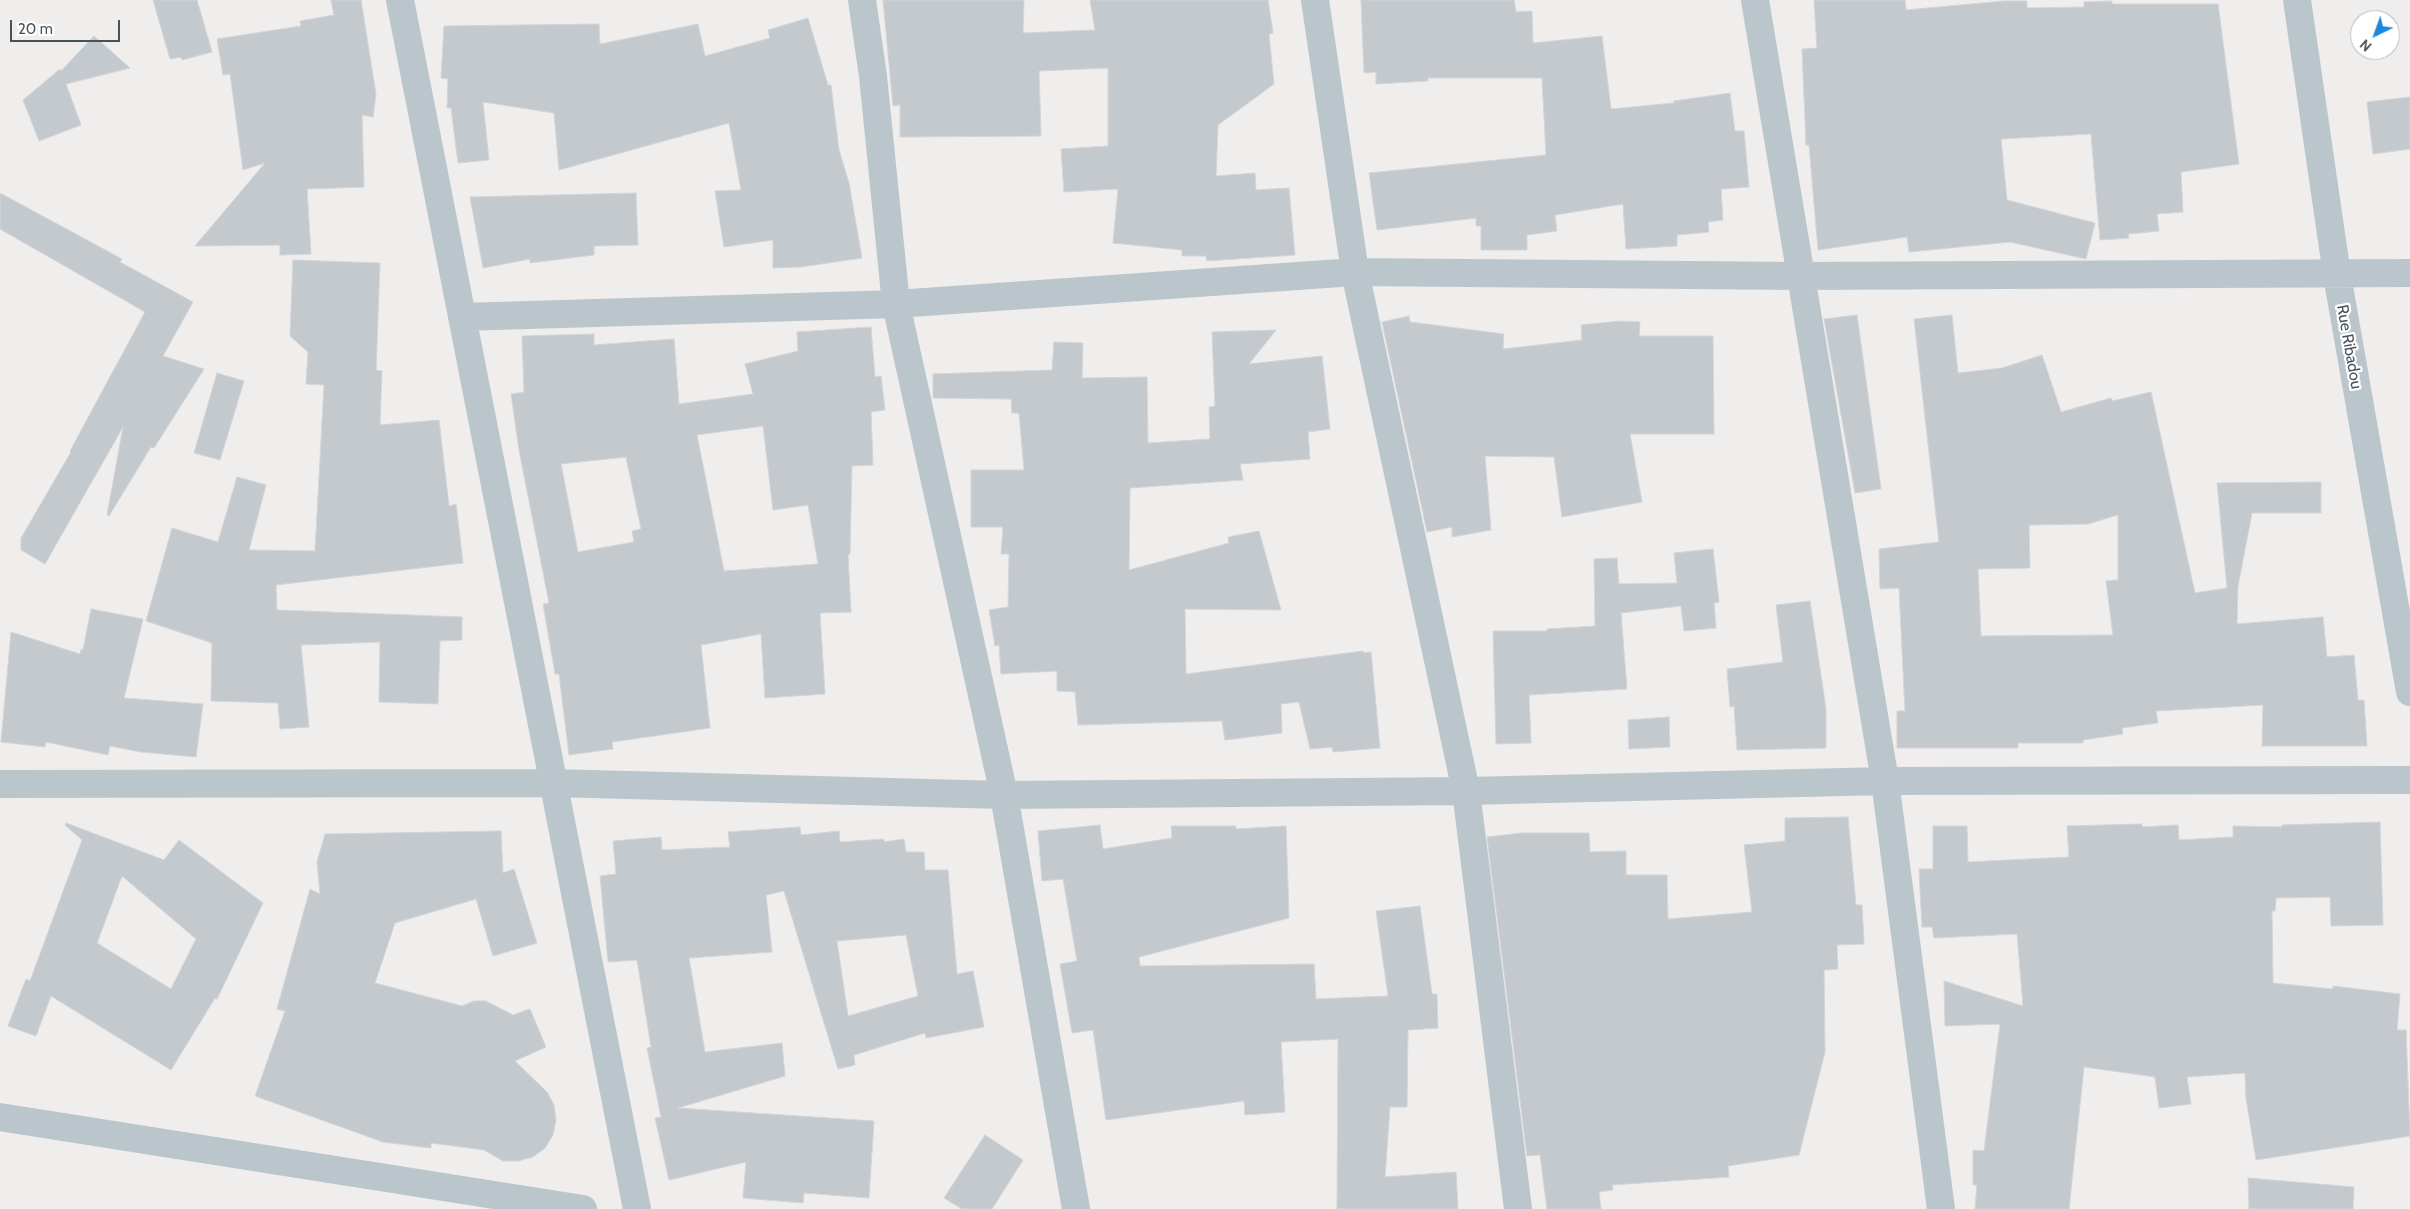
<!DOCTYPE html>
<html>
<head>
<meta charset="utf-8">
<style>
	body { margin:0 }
	#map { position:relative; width:2410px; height:1209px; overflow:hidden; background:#f0eded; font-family:Cabin,sans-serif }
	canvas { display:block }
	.north { position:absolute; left:2350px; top:10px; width:50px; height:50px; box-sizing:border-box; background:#fff; border:1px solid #b5babd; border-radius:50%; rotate:222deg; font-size:14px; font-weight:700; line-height:20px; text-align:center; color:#46535a }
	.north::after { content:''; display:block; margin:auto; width:18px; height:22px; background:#1c86da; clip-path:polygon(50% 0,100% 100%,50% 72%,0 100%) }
	.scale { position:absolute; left:10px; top:20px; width:110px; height:22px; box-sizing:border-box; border:2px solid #46535a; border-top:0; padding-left:6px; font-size:15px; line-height:18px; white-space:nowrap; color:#46535a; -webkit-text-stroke:4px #fff; paint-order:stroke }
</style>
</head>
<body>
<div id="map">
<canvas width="2410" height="1209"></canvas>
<div class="north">N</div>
<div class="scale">20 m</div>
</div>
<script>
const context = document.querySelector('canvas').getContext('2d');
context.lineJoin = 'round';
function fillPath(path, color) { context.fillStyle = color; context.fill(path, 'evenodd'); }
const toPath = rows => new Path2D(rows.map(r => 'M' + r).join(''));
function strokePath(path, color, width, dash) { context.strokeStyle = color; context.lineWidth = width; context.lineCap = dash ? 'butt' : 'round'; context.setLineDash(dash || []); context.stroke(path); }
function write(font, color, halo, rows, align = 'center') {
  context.font = font + ' Cabin,sans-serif'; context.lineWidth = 4.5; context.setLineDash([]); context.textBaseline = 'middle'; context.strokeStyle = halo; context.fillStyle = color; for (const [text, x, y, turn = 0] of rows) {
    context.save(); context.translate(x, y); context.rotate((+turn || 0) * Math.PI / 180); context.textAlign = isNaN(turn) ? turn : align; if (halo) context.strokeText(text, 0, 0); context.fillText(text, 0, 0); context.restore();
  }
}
const building = toPath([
	[153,0,197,0,212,52,182,60,181,57,170,59,153,0],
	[331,0,361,0,376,94,373,117,362,115,364,187,307,189,311,254,280,255,280,245,195,246,265,163,243,170,230,74,223,75,217,39,301,26,300,21,334,15,331,0],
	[883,0,1024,0,1023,33,1095,30,1090,0,1268,0,1273,33,1269,34,1274,84,1218,125,1216,176,1255,173,1256,190,1289,188,1295,255,1207,261,1206,256,1182,256,1182,250,1113,243,1118,189,1064,192,1061,149,1108,146,1108,68,1039,71,1041,136,900,137,900,105,893,106,883,0],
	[1361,0,1514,0,1516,12,1532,11,1533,43,1602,36,1611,109,1674,103,1674,101,1730,93,1735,131,1744,131,1749,187,1721,189,1723,220,1708,222,1709,232,1677,235,1677,246,1626,249,1623,204,1555,215,1557,231,1527,235,1527,250,1481,250,1481,226,1476,226,1476,218,1377,230,1369,173,1546,155,1542,78,1428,78,1428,81,1376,84,1376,72,1364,73,1361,0],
	[1814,0,1905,0,1906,10,2004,1,2027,1,2027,8,2084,7,2084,2,2112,1,2112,4,2218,4,2239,164,2181,172,2183,212,2157,214,2159,231,2128,234,2129,238,2100,240,2091,134,2001,139,2007,200,2095,223,2086,259,2010,242,1909,252,1907,237,1818,250,1809,145,1806,145,1802,49,1817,48,1814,0],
	[808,18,828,85,831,85,839,150,849,183,862,258,801,267,773,268,773,240,724,247,715,191,741,190,729,123,559,170,554,113,483,102,489,160,458,163,451,108,447,108,448,79,441,78,444,26,599,24,600,44,698,24,705,56,770,38,768,30,808,18],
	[94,36,130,68,66,84,81,125,39,141,23,100,60,69,61,71,94,36],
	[2410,97,2410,149,2373,154,2367,102,2410,97],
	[0,193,122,259,120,262,193,302,163,356,204,369,154,448,151,447,109,516,107,515,123,427,45,564,21,550,21,538,71,452,70,451,145,312,0,229,0,193],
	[636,193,638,245,594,246,594,255,530,263,530,259,483,268,470,197,636,193],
	[293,260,380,263,376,370,382,371,380,425,439,420,449,506,456,504,463,563,276,585,277,610,462,617,462,640,440,641,438,704,379,702,380,642,301,645,309,727,280,729,278,703,211,701,212,643,146,621,172,528,218,542,237,477,266,485,249,550,315,551,324,385,306,384,308,352,290,336,293,260],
	[1857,315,1881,489,1855,493,1824,319,1857,315],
	[1952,315,1958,373,2002,368,2042,355,2061,412,2111,398,2112,401,2151,392,2195,593,2227,588,2217,483,2321,482,2321,513,2252,513,2238,586,2237,624,2323,617,2327,657,2354,655,2358,700,2364,700,2367,746,2262,746,2263,705,2156,711,2158,723,2122,728,2123,734,2083,740,2083,743,2018,743,2018,748,1897,748,1897,711,1905,711,1899,588,1880,589,1879,549,1939,542,1914,319,1952,315],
	[2118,515,2118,580,2106,581,2113,635,1981,636,1978,569,2030,568,2029,525,2088,524,2118,515],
	[1409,316,1410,322,1504,334,1503,349,1582,340,1581,325,1620,321,1640,322,1639,336,1713,336,1714,434,1630,434,1642,502,1562,517,1554,457,1485,456,1491,530,1452,537,1452,527,1427,532,1382,322,1409,316],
	[871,327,875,377,881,376,885,410,871,412,873,465,852,466,850,554,848,555,851,612,820,613,825,694,765,698,761,634,701,645,710,728,612,742,613,749,569,755,559,674,555,674,543,604,549,603,519,450,511,394,524,392,522,336,594,334,594,345,674,339,679,404,753,394,745,364,798,351,797,332,871,327],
	[763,426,773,510,808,505,818,564,724,571,697,435,763,426],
	[626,457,641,529,632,531,634,542,578,552,561,464,626,457],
	[1276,330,1249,364,1322,356,1330,429,1308,432,1310,459,1240,464,1243,480,1130,488,1129,570,1229,543,1228,537,1259,531,1281,610,1185,609,1186,674,1363,651,1364,653,1371,652,1380,748,1333,752,1332,747,1310,749,1299,702,1281,704,1282,733,1225,740,1222,721,1078,725,1075,692,1057,691,1057,671,1001,674,999,645,995,646,989,610,1008,607,1009,554,1001,554,1003,527,971,527,971,470,1024,470,1019,413,1012,413,1011,399,933,398,933,374,1052,370,1054,342,1083,343,1082,378,1147,377,1148,443,1210,439,1209,407,1215,406,1212,332,1276,330],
	[217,373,244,381,220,460,194,453,217,373],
	[1713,549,1719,602,1714,603,1716,628,1684,631,1681,606,1621,613,1627,689,1529,695,1531,743,1496,744,1493,631,1547,631,1547,629,1595,626,1594,559,1617,558,1619,584,1677,583,1674,553,1713,549],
	[1810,601,1826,709,1826,748,1737,750,1734,706,1730,707,1727,669,1783,662,1776,605,1810,601],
	[91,609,143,619,124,698,203,704,196,757,141,752,110,746,108,755,46,742,45,747,1,742,11,632,80,654,81,649,83,650,91,609],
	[1669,717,1670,747,1629,749,1628,720,1669,717],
	[1848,817,1856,905,1862,905,1864,944,1837,945,1838,969,1824,970,1825,1052,1799,1155,1728,1166,1729,1177,1612,1185,1613,1190,1599,1192,1601,1209,1547,1209,1540,1155,1527,1156,1487,837,1521,833,1589,833,1590,852,1626,851,1626,875,1667,875,1668,919,1752,912,1744,845,1785,841,1785,818,1848,817],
	[2380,822,2383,925,2331,926,2330,897,2276,898,2275,911,2272,911,2273,983,2333,989,2333,986,2400,994,2397,1030,2406,1030,2410,1136,2256,1160,2246,1098,2245,1073,2187,1077,2191,1104,2159,1108,2155,1077,2084,1067,2069,1209,1975,1209,1977,1185,1973,1185,1973,1150,1984,1151,2000,1024,1945,1026,1944,981,2023,1006,2017,934,1934,938,1932,927,1922,927,1919,869,1933,869,1933,826,1967,826,1968,862,2069,857,2067,826,2142,824,2142,827,2178,825,2179,840,2233,837,2233,826,2282,827,2282,825,2380,822],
	[66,823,164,860,179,840,263,903,217,999,215,998,171,1070,51,996,36,1036,8,1026,26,979,30,981,82,840,65,825,66,823],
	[122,876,196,939,171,989,97,943,122,876],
	[1100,825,1103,849,1172,838,1171,826,1236,826,1236,829,1286,826,1289,918,1139,957,1140,966,1314,964,1316,999,1388,996,1376,911,1420,906,1432,994,1437,994,1438,1028,1408,1030,1407,1107,1390,1107,1385,1177,1456,1172,1458,1209,1337,1209,1338,1039,1281,1042,1285,1112,1245,1115,1244,1101,1106,1120,1093,1030,1072,1033,1060,964,1077,961,1063,879,1042,881,1038,831,1100,825],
	[800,827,801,835,839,831,840,842,884,839,884,842,904,839,906,852,924,852,925,870,948,870,957,974,973,971,984,1027,926,1038,925,1033,854,1055,855,1065,838,1069,784,891,766,895,772,952,689,958,705,1052,782,1043,785,1076,678,1108,874,1121,869,1198,804,1193,803,1203,743,1198,746,1162,669,1180,655,1118,661,1117,647,1048,651,1047,637,960,608,962,600,876,616,874,613,841,661,837,662,850,730,847,728,832,800,827],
	[906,935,918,996,848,1016,837,941,906,935],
	[501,831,503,873,514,869,537,943,493,956,476,899,395,923,375,983,462,1006,474,1001,486,1001,513,1015,530,1009,546,1047,515,1061,547,1092,554,1105,556,1120,553,1135,545,1148,533,1157,518,1161,503,1161,484,1150,431,1143,431,1148,383,1142,255,1096,285,1011,277,1009,310,889,320,894,317,862,325,834,501,831],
	[985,1135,1023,1160,992,1209,962,1209,944,1198,985,1135],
	[2248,1178,2354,1187,2353,1209,2249,1209,2248,1178]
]);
const minor = toPath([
	[400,0,637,1209],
	[862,0,873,76,896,304,1004,795,1076,1209],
	[1315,0,1355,272,1466,791,1518,1209],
	[1755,0,1885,781,1941,1209],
	[2297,0,2337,275,2410,692],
	[462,317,896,304,1355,272,1799,276,2410,273],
	[0,784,553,783,1004,795,1466,791,1885,781,2410,780],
	[0,1117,583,1209]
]);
const streetNames = [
	["Rue Ribadou",2349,347,80]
];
fillPath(building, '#c4c9cd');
strokePath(building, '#d1d4d9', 1);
strokePath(minor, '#bbc6cc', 28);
write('16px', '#46535a', '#fff', streetNames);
</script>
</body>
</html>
